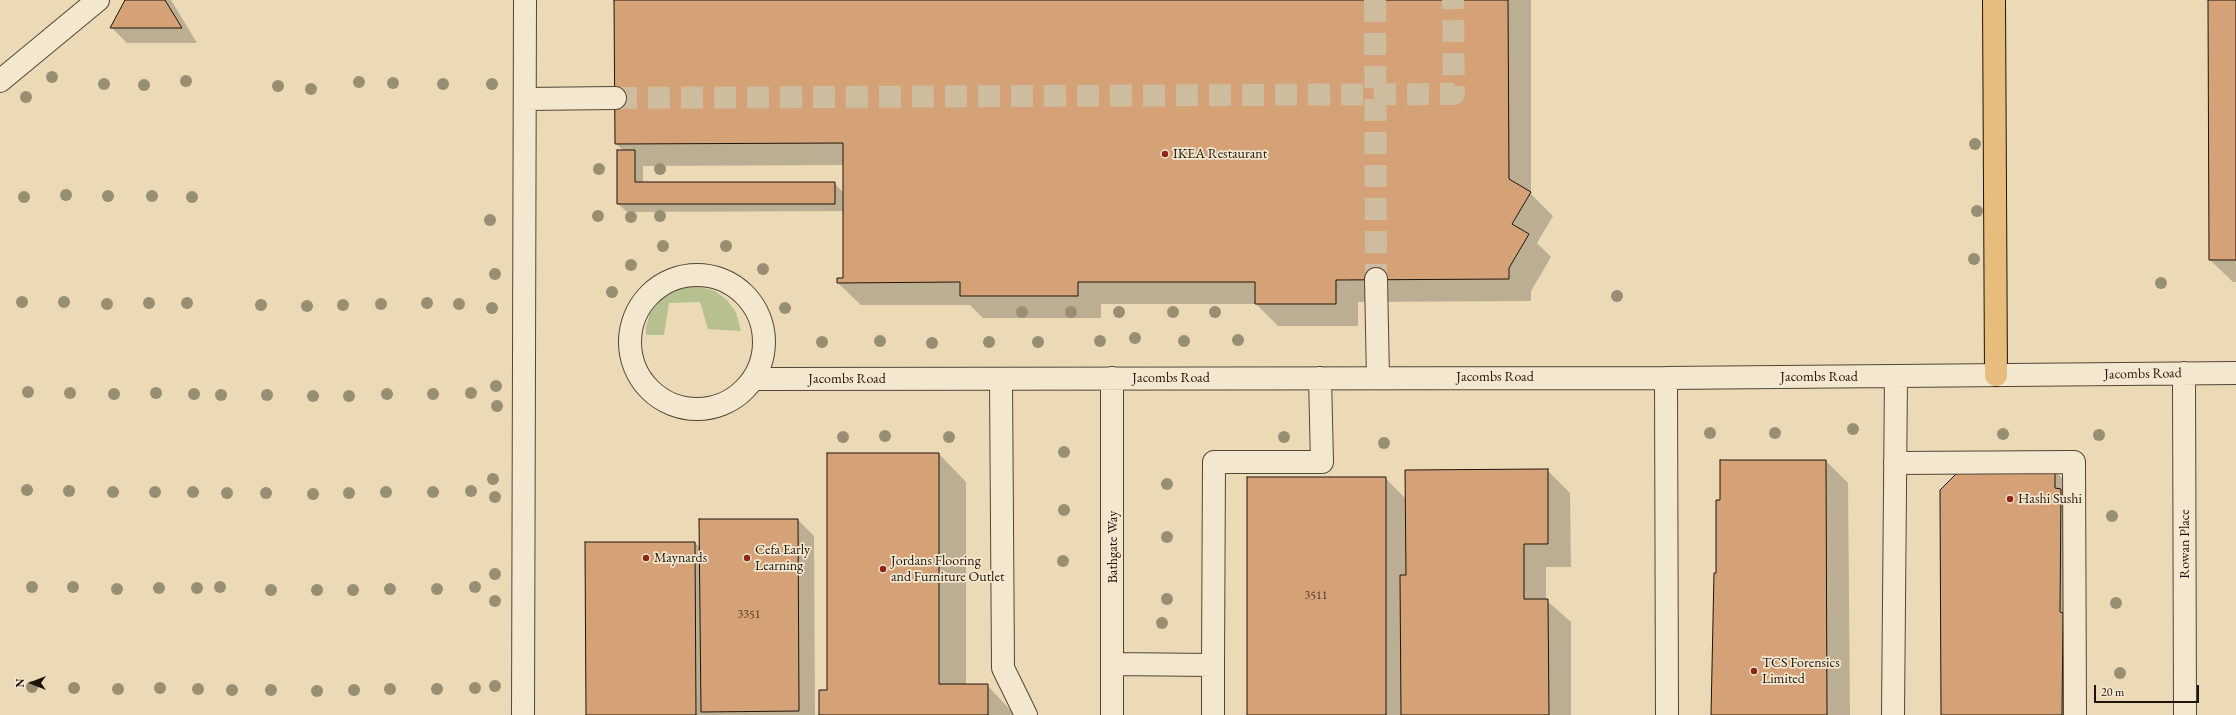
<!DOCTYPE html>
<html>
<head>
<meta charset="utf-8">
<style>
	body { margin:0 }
	#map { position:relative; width:2236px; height:715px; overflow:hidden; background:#ecdab7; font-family:"EB Garamond",serif }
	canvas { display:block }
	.north { position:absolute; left:12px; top:663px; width:40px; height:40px; -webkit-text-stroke:3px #f3e7d0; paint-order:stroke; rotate:270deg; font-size:11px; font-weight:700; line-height:16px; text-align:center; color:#1f140a }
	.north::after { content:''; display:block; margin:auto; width:14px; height:18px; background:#1f140a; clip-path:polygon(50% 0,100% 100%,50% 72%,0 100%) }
	.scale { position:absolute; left:2094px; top:685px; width:105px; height:18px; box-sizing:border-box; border:2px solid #1f140a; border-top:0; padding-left:5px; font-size:12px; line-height:14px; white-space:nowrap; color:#1f140a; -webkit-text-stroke:3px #f3e7d0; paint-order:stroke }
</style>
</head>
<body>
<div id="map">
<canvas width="2236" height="715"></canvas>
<div class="north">N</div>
<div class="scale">20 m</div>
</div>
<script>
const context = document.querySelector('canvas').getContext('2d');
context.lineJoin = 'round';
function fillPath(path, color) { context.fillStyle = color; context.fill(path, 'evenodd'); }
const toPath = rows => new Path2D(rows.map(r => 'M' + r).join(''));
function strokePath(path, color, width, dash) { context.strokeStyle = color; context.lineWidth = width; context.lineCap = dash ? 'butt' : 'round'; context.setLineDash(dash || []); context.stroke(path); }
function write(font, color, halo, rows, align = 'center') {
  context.font = font + ' "EB Garamond",serif'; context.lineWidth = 3.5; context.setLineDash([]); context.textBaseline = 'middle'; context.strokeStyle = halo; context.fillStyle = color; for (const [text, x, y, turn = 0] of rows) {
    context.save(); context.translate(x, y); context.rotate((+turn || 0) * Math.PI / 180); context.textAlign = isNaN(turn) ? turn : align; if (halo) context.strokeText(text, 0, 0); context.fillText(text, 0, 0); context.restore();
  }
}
const green = toPath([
	[685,287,701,287,715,291,727,300,736,312,741,331,708,329,700,302,669,303,664,335,646,335,646,327,650,313,659,301,671,292]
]);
const shadow = toPath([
	[127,0,171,0,197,43,127,43,111,27],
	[615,0,1531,0,1531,194,1553,216,1537,243,1551,257,1531,291,1531,301,1358,302,1358,326,1278,326,1256,304,1101,304,1101,318,983,318,970,305,861,305,838,283,844,279,844,211,627,212,618,204,624,151,616,144],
	[844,165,844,193,834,183,643,183,643,166],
	[2209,0,2236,0,2236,282,2233,282,2210,260],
	[939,454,966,482,966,685,987,685,1015,715,820,715,828,691],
	[1826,461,1848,483,1850,715,1712,715,1721,501],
	[1547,470,1570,493,1571,567,1546,567,1546,600,1571,622,1571,715,1248,715,1385,478,1406,499],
	[2055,471,2077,493,2084,715,1942,715],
	[798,520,814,536,815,715,587,715,695,543,701,548]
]);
const building = toPath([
	[125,0,165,0,182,28,110,28,125,0],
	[614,0,1508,0,1509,179,1531,192,1512,224,1529,234,1509,268,1509,279,1336,280,1336,304,1255,304,1255,282,1078,282,1078,296,960,296,960,282,837,283,837,278,843,278,843,143,615,144,614,0],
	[2208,0,2236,0,2236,260,2209,260,2208,0],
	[617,150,635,150,635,182,835,182,835,204,617,204,617,150],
	[827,453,939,453,939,684,988,684,988,715,819,715,819,690,827,690,827,453],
	[1720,460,1826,460,1827,715,1711,715,1714,573,1716,573,1716,500,1720,500,1720,460],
	[1548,469,1548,544,1524,544,1524,599,1548,599,1549,715,1401,715,1400,575,1406,575,1405,470,1548,469],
	[1960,470,2055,470,2055,488,2061,489,2060,612,2063,613,2062,715,1941,715,1940,490,1960,470],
	[1247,477,1386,477,1386,715,1247,715,1247,477],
	[699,519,798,519,799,711,701,712,699,519],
	[585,542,695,542,696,715,586,715,585,542]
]);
const minorTunnel = toPath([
	[1375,0,1376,279],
	[615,98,1454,94,1453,0]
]);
const minor = toPath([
	[0,81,98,0],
	[525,99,615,98],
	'630 342a67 67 0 1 1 134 0a67 67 0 1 1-134 0Z',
	[1376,279,1378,378],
	[2184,373,2185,715],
	[1666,378,1667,715],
	[753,379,1666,378,2236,373],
	[1001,379,1003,668,1026,715],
	[1895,463,2074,462,2075,715],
	[1112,664,1213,665,1213,715],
	[1213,665,1214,462,1322,462,1320,378],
	[523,715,525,0],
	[1112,715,1112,378],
	[1893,715,1896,376]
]);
const highway = toPath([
	[1994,0,1996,375]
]);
const trees = [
	[52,77],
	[186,81],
	[359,82],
	[393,83],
	[104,84],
	[443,84],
	[492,84],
	[144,85],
	[278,86],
	[311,89],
	[26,97],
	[1975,144],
	[599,169],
	[660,169],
	[66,195],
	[108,196],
	[152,196],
	[24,197],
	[192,197],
	[1977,211],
	[598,216],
	[660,216],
	[631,217],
	[490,220],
	[663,246],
	[726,246],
	[1974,259],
	[631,265],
	[763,269],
	[495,274],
	[2161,283],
	[612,292],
	[1617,296],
	[22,302],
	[64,302],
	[149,303],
	[187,303],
	[427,303],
	[107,304],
	[381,304],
	[459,304],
	[261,305],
	[343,305],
	[307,306],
	[492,308],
	[785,308],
	[1022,312],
	[1071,312],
	[1119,312],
	[1173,312],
	[1215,312],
	[1135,338],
	[1238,340],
	[880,341],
	[1100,341],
	[1184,341],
	[822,342],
	[989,342],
	[1038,342],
	[932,343],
	[496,386],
	[28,392],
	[70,393],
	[156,393],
	[471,393],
	[114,394],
	[194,394],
	[387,394],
	[433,394],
	[221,395],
	[267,395],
	[313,396],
	[349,396],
	[497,406],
	[1853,429],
	[1710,433],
	[1775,433],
	[2003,434],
	[2099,435],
	[885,436],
	[843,437],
	[949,437],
	[1284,437],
	[1384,443],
	[1064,452],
	[493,479],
	[1167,484],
	[27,490],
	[69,491],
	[471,491],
	[113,492],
	[155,492],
	[193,492],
	[386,492],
	[433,492],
	[227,493],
	[266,493],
	[349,493],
	[313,494],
	[495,497],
	[1064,510],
	[2112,516],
	[1167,537],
	[1063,561],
	[495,574],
	[32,587],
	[73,587],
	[220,587],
	[475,587],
	[159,588],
	[197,588],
	[117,589],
	[390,589],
	[437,589],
	[271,590],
	[317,590],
	[353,590],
	[1167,599],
	[495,601],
	[2116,603],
	[1162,623],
	[2120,673],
	[495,686],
	[32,687],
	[74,688],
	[160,688],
	[475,688],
	[118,689],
	[198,689],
	[390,689],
	[437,689],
	[232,690],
	[271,690],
	[354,690],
	[317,691]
];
const markers = [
	[1165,154,4,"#8f2418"],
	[2010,499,4,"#8f2418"],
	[646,558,4,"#8f2418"],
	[747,558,4,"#8f2418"],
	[883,569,4,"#8f2418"],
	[1754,671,4,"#8f2418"]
];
const numberNames = [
	["3511",1316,596],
	["3351",749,615]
];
const poiNames = [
	["IKEA Restaurant",1173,154],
	["Hashi Sushi",2018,499],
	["Cefa Early",755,550],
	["Learning",755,566],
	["Maynards",654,558],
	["Jordans Flooring",891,561],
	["and Furniture Outlet",891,577],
	["TCS Forensics",1762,663],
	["Limited",1762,679]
];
const streetNames = [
	["Jacombs Road",2143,374,-1],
	["Jacombs Road",1495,377],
	["Jacombs Road",1819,377],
	["Jacombs Road",1171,378],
	["Jacombs Road",847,379],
	["Rowan Place",2185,544,-90],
	["Bathgate Way",1113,547,-90]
];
fillPath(green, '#b7c08f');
fillPath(shadow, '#0003');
fillPath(building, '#d5a177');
strokePath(building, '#1f140a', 1);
strokePath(minorTunnel, '#cdbc9d', 22, [22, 11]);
strokePath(minor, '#524635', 24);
strokePath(highway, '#1f140a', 24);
strokePath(minor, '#f3e7d0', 22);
strokePath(highway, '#e6bd7c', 22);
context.fillStyle = '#988e72';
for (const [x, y] of trees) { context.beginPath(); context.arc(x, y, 6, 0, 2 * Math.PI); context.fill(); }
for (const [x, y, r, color] of markers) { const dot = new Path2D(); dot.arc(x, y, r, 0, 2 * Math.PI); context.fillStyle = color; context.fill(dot); strokePath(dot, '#f3e7d0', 1.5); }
write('12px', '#4c3725', null, numberNames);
write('14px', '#1f140a', '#f3e7d0', poiNames, 'left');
write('14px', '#1f140a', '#f3e7d0', streetNames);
</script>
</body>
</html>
